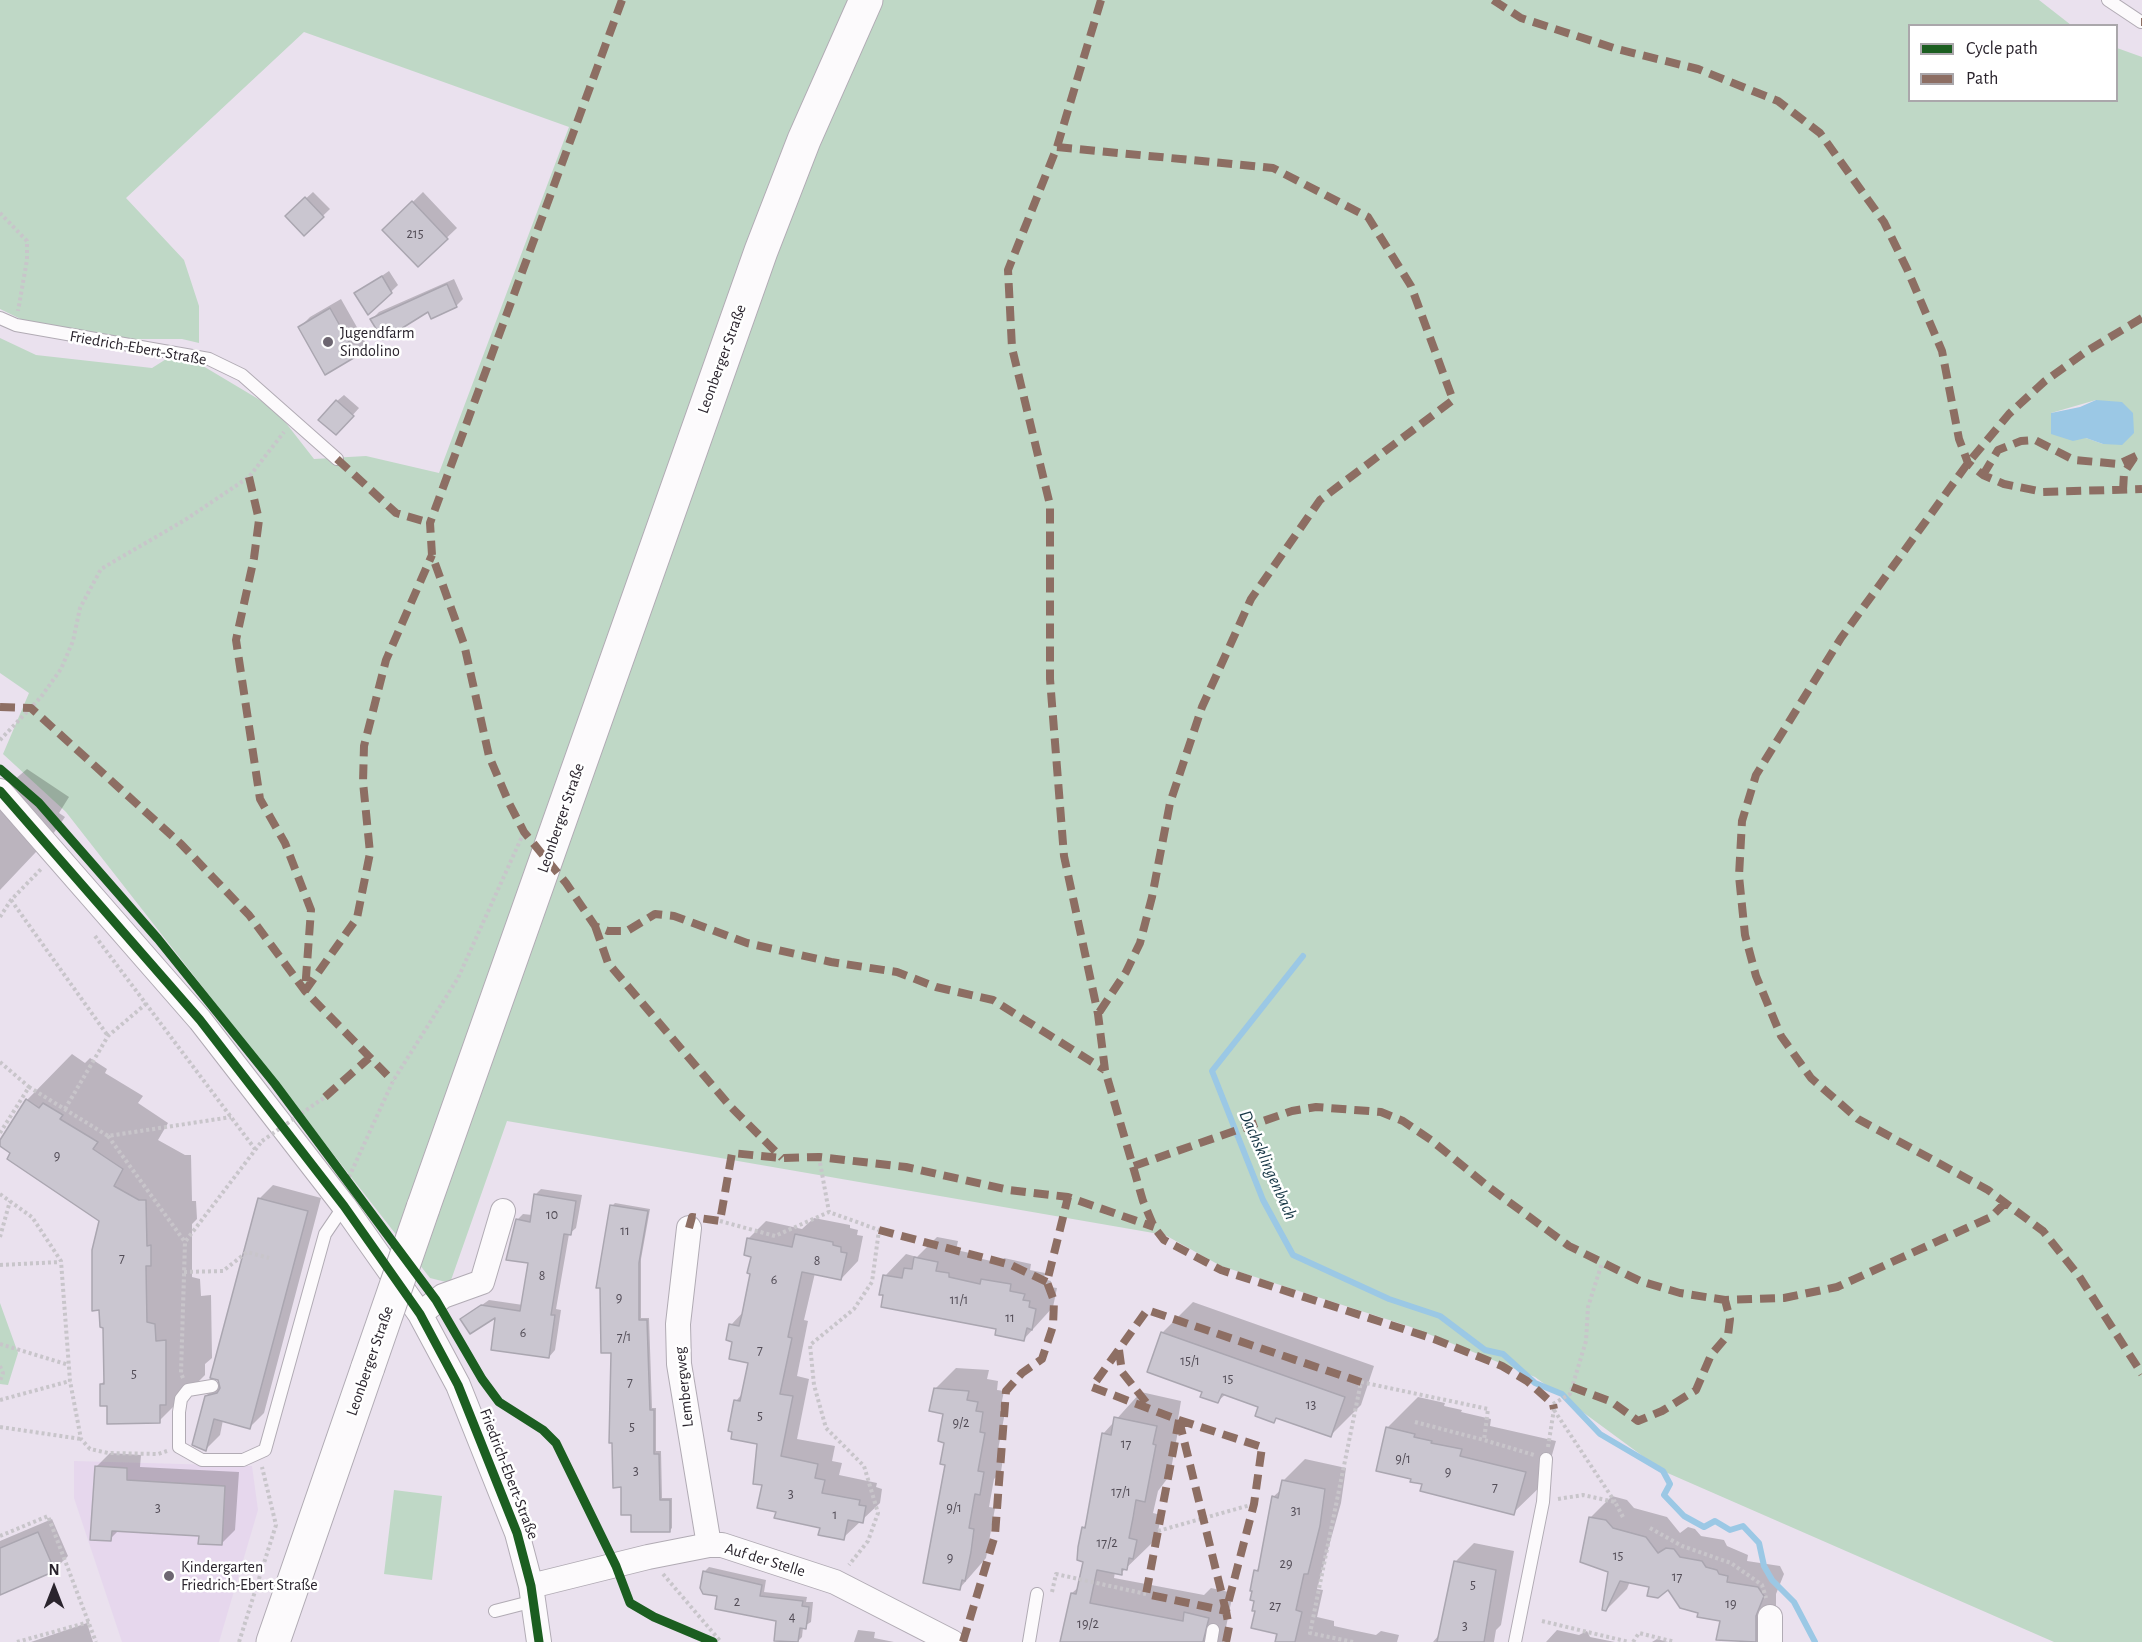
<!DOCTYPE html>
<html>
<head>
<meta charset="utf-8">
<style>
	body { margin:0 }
	#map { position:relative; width:2142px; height:1642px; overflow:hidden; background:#eae1ee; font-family:"Alegreya Sans",sans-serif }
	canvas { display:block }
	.legend { position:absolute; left:1908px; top:24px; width:210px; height:78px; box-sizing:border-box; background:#fff; border:2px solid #aaa7ab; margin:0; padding:8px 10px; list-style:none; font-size:18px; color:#2a242d }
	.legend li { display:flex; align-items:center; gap:12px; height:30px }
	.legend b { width:30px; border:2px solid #aaa7ab }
	.north { position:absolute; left:24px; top:1558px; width:60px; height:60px; -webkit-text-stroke:4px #fff; paint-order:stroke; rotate:0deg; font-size:16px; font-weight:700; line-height:24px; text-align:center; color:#2a242d }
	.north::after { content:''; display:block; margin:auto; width:21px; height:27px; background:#2a242d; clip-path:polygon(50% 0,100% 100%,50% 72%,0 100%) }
</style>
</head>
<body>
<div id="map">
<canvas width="2142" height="1642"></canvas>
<ul class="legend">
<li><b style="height:8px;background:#1b5e20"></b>Cycle path</li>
<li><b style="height:8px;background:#8d6e63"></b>Path</li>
</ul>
<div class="north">N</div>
</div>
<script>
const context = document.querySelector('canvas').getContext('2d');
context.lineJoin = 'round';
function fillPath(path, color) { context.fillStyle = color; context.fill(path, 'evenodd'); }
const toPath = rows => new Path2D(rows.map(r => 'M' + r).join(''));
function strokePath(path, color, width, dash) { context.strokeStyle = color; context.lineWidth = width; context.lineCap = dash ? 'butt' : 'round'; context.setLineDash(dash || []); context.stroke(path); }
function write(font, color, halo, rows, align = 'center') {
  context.font = font + ' "Alegreya Sans",sans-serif'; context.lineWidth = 5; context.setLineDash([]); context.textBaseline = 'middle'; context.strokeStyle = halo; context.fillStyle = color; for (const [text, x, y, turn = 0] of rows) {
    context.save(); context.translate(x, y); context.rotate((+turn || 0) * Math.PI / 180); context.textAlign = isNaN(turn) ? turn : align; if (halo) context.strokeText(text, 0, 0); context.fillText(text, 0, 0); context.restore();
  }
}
const built = toPath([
	[74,1461,252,1466,258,1510,219,1642,122,1642,74,1498]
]);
const green = toPath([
	[0,0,2039,0,2071,25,1910,26,1910,100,2116,100,2117,48,2142,57,2142,1642,2054,1642,1663,1471,1535,1377,1411,1327,1221,1266,1165,1235,507,1121,450,1283,430,1278,66,812,3,754,29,693,0,673,0,338,36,355,152,368,171,356,203,366,275,409,314,459,366,456,439,473,569,127,304,32,126,198,184,260,199,306,199,343,182,339,117,339,37,327,0,309],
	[2096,400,2103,444,2086,438,2051,413],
	[0,1303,18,1353,8,1385,0,1384],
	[394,1490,442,1496,432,1580,384,1574]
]);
const water = toPath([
	[2096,400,2122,402,2133,413,2134,433,2122,445,2103,444,2086,438,2073,441,2051,434,2051,413,2080,407]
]);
const shadow = toPath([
	[313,192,330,209,304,234,287,216],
	[423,192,457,228,418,265,384,230],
	[389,271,398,285,369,313,364,288],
	[454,279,463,299,456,306,372,319,379,312],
	[341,299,367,345,356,355,300,327,310,317],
	[344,395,359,408,342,427,337,401],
	[27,769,69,797,59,813,65,817,53,834,0,890,0,792],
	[72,1054,85,1063,90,1058,107,1069,105,1073,143,1096,138,1103,168,1123,158,1140,185,1155,191,1155,192,1201,196,1201,197,1219,192,1224,192,1277,200,1279,201,1296,211,1295,212,1358,205,1364,205,1375,159,1421,108,1405,101,1384,106,1380,100,1220,0,1144,27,1100],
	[273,1185,321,1198,264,1413,250,1427,223,1420,220,1435,206,1449,206,1396,220,1383,259,1199],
	[541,1189,582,1195,576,1228,569,1234,556,1309,561,1310,555,1350,549,1357,497,1315,462,1319,489,1300,523,1305,530,1262,517,1220,523,1214,532,1215,535,1195],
	[615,1203,650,1209,641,1259,641,1318,649,1318,652,1408,656,1408,656,1451,661,1451,662,1498,672,1498,672,1528,669,1531,633,1514,623,1486,612,1352,612,1206],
	[814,1218,850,1225,850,1228,858,1230,857,1235,863,1236,858,1261,841,1279,815,1273,804,1320,808,1321,797,1376,809,1379,797,1439,835,1446,832,1461,842,1463,839,1475,877,1483,876,1487,882,1489,880,1503,843,1538,822,1526,777,1511,763,1484,758,1443,736,1401,743,1393,750,1362,734,1341,731,1325,744,1311,752,1273,753,1256,748,1239,766,1221,802,1229],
	[937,1237,958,1241,956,1250,970,1253,969,1256,1000,1263,1004,1258,1031,1264,1030,1270,1045,1273,1044,1279,1051,1281,1050,1287,1057,1288,1053,1307,1024,1339,885,1276,906,1254,917,1257],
	[1193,1302,1374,1366,1361,1405,1330,1436,1277,1417,1274,1421,1260,1406,1226,1394,1218,1401,1204,1391,1162,1333],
	[956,1368,989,1370,987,1379,998,1381,997,1390,1004,1391,1000,1411,1005,1412,998,1450,1004,1451,1001,1472,994,1479,989,1507,995,1508,986,1558,959,1589,946,1464,945,1412,935,1389],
	[1141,1392,1181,1401,1178,1419,1180,1420,1170,1475,1158,1491,1153,1513,1161,1515,1158,1532,1152,1543,1121,1573,1115,1572,1114,1578,1204,1595,1211,1588,1233,1593,1223,1642,1073,1642,1072,1593,1080,1586,1085,1561,1083,1528,1087,1524,1103,1434],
	[1418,1397,1445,1403,1444,1406,1462,1410,1461,1412,1491,1419,1490,1426,1556,1441,1544,1483,1513,1513,1424,1483,1387,1428],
	[110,1453,141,1455,140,1467,239,1472,235,1530,221,1544,200,1534,119,1530,110,1539,96,1467],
	[1305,1459,1346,1468,1341,1503,1317,1589,1323,1590,1317,1617,1334,1621,1334,1626,1352,1630,1376,1635,1381,1631,1399,1635,1397,1642,1275,1642,1276,1633,1257,1610,1256,1571,1260,1566,1273,1497,1282,1489,1284,1480],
	[1612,1496,1627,1500,1634,1508,1667,1517,1680,1533,1688,1527,1695,1529,1701,1536,1724,1540,1727,1546,1748,1555,1747,1561,1780,1566,1784,1574,1776,1594,1776,1622,1757,1642,1732,1638,1728,1641,1718,1639,1722,1620,1700,1612,1668,1588,1630,1581,1627,1589,1606,1610,1609,1571,1590,1518],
	[52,1519,68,1556,54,1570,0,1593,0,1541],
	[1474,1543,1514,1551,1501,1625,1496,1630,1494,1642,1433,1642,1439,1635,1455,1562],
	[709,1567,766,1580,764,1592,807,1597,806,1602,813,1602,811,1622,803,1627,802,1637,797,1642,775,1640,778,1620,719,1595,704,1572],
	[87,1623,93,1642,31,1642],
	[858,1630,875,1632,874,1638,894,1642,854,1642],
	[1557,1630,1579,1635,1587,1631,1590,1637,1615,1642,1546,1642],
	[1657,1639,1668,1642,1652,1642]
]);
const stream = toPath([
	[1303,956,1212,1071,1263,1200,1293,1255,1389,1299,1440,1316,1485,1350,1503,1354,1535,1383,1562,1394,1600,1434,1663,1471,1670,1484,1664,1495,1684,1516,1704,1527,1715,1521,1730,1530,1743,1526,1759,1543,1764,1566,1772,1580,1794,1602,1815,1642]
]);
const building = toPath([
	[305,197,324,217,304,236,285,216,305,197],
	[412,201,448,239,418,267,382,230,412,201],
	[382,276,392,293,368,315,354,293,382,276],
	[447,284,457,307,431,319,428,312,383,340,370,319,447,284],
	[330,308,357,356,325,375,298,327,330,308],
	[336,400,354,416,336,435,318,420,336,400],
	[26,1099,39,1108,43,1103,63,1115,60,1119,98,1142,93,1149,123,1169,114,1186,139,1200,146,1200,147,1246,151,1245,151,1266,146,1266,147,1322,155,1324,156,1341,166,1340,166,1405,160,1405,160,1423,107,1424,107,1406,100,1406,100,1384,104,1384,103,1328,100,1327,99,1310,92,1311,92,1250,99,1221,7,1159,10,1153,0,1146,0,1140,26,1099],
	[534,1194,576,1201,571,1235,564,1234,551,1315,555,1315,549,1358,491,1350,495,1318,470,1334,460,1319,481,1305,520,1311,528,1263,506,1260,516,1219,530,1222,534,1194],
	[258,1198,308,1211,250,1429,214,1419,206,1451,192,1445,205,1396,217,1393,220,1388,218,1380,210,1378,258,1198],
	[610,1205,648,1211,639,1263,639,1320,647,1320,650,1410,654,1410,654,1454,659,1454,660,1500,670,1500,670,1532,631,1532,631,1515,621,1515,621,1487,613,1488,612,1443,609,1443,611,1353,601,1353,600,1288,596,1288,610,1205],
	[795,1234,833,1242,833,1245,841,1247,841,1252,847,1253,841,1280,802,1272,788,1337,792,1338,780,1394,793,1396,781,1456,818,1464,815,1478,825,1480,822,1493,860,1500,859,1505,866,1506,863,1523,848,1520,844,1540,818,1535,820,1528,774,1518,776,1512,757,1508,762,1485,753,1484,757,1444,731,1439,732,1432,728,1431,734,1400,740,1401,748,1363,729,1359,732,1342,726,1340,729,1324,739,1326,742,1314,750,1274,747,1273,751,1257,744,1255,747,1238,792,1247,795,1234],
	[914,1257,938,1262,936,1271,949,1273,949,1277,980,1284,981,1279,1011,1284,1010,1291,1025,1294,1023,1300,1030,1301,1029,1307,1036,1309,1032,1330,1027,1328,1024,1341,995,1335,996,1329,881,1307,883,1295,879,1295,883,1275,902,1278,904,1268,912,1269,914,1257],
	[1161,1332,1345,1397,1331,1437,1276,1418,1274,1423,1255,1416,1258,1407,1222,1394,1218,1403,1200,1397,1202,1392,1147,1372,1161,1332],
	[934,1388,969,1391,967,1400,978,1402,976,1411,983,1412,980,1432,985,1433,978,1471,984,1472,980,1495,975,1494,969,1528,974,1529,971,1552,965,1581,962,1580,960,1590,923,1583,945,1465,940,1464,944,1443,938,1441,943,1414,929,1411,934,1388],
	[1114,1417,1157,1426,1153,1444,1156,1445,1145,1502,1136,1500,1133,1518,1129,1538,1137,1540,1133,1559,1129,1558,1127,1570,1122,1569,1122,1575,1097,1570,1090,1603,1183,1621,1184,1612,1209,1618,1203,1642,1060,1642,1071,1593,1076,1594,1083,1562,1077,1560,1078,1547,1082,1527,1085,1528,1102,1433,1111,1435,1114,1417],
	[1386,1427,1415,1434,1414,1437,1432,1441,1431,1443,1462,1449,1460,1456,1526,1472,1514,1515,1420,1491,1422,1484,1410,1482,1411,1479,1376,1471,1386,1427],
	[95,1466,127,1468,127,1480,225,1486,222,1545,198,1544,199,1536,112,1531,111,1541,90,1540,95,1466],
	[1282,1480,1325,1489,1320,1526,1308,1574,1304,1574,1296,1610,1302,1612,1295,1642,1275,1642,1277,1634,1251,1628,1255,1611,1252,1611,1254,1601,1250,1600,1252,1591,1250,1591,1254,1570,1258,1571,1272,1496,1278,1498,1282,1480],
	[1589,1517,1606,1520,1613,1528,1646,1537,1658,1553,1666,1548,1674,1549,1680,1557,1702,1561,1706,1567,1717,1570,1719,1574,1728,1576,1727,1582,1758,1587,1764,1596,1756,1616,1756,1642,1716,1640,1720,1621,1697,1617,1698,1613,1680,1608,1668,1590,1658,1598,1647,1596,1649,1587,1620,1581,1606,1611,1602,1610,1608,1572,1580,1562,1589,1517],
	[38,1532,55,1571,0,1595,0,1548,38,1532],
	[1454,1561,1496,1570,1484,1642,1437,1642,1454,1561],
	[703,1571,762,1585,760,1596,803,1601,802,1606,809,1607,806,1629,800,1628,798,1642,774,1641,776,1621,715,1609,717,1596,703,1594,700,1588,703,1571]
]);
const path = toPath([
	[0,213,27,241,27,260,18,311],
	[0,740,41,697,61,669,73,641,80,608,101,569,185,520,249,477,284,432],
	[11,900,108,1036],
	[0,917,11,900,42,868],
	[95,936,255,1149],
	[0,1062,29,1087],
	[65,1109,108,1036,147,1003],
	[0,1133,29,1087,108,1136,231,1117],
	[108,1136,185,1242],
	[819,1157,829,1212],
	[349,1177,393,1081,458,978,524,832],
	[0,1194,32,1217,61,1261,70,1381,81,1439,90,1449,108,1453,158,1454,167,1451],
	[720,1221,775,1236,829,1212,879,1230,872,1282,854,1309,810,1345,814,1385,826,1428,864,1466,878,1513,868,1541,849,1565],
	[0,1237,10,1201],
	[0,1265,60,1262],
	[184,1272,223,1271,247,1252,269,1258],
	[0,1344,69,1365],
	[0,1366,3,1373,0,1381],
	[183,1378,181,1373,185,1242,262,1141],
	[0,1400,70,1381],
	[1553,1404,1570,1394,1586,1341,1588,1307,1602,1263],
	[1554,1410,1615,1502],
	[1415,1422,1484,1440],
	[0,1427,81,1439],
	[1548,1447,1554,1409],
	[1558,1499,1583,1495,1615,1502,1624,1519],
	[1650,1528,1682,1546,1731,1563,1762,1585,1766,1598],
	[1158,1531,1254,1504],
	[0,1536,48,1516,96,1642],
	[663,1574,721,1642],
	[1052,1592,1056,1574,1146,1594],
	[1542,1621,1629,1642],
	[17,1642,89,1622],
	[239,1642,276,1525,262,1467],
	[1353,1642,1310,1633,1361,1382,1488,1409,1484,1440,1534,1455],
	[1633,1642,1639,1633,1675,1642]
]);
const lane = toPath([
	[2108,0,2141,22],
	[0,318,16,325,209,359,242,375,337,459],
	[212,1386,188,1390,181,1399,179,1412,179,1447,202,1460,243,1460,265,1450,325,1234,344,1206],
	[495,1611,534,1601],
	[1029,1642,1037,1594],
	[1211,1642,1213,1630],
	[1515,1642,1543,1502,1546,1459]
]);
const street = toPath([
	[0,791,200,1020,344,1206,420,1314,458,1385,517,1533,531,1586,539,1642],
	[689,1228,678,1324,679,1364,709,1545],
	[420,1314,443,1296,482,1282,503,1211],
	[531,1586,648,1557,709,1545,722,1545,835,1582,952,1642],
	[1770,1642,1770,1617]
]);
const secondary = toPath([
	[423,1208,761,251,804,140,866,0],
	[273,1642,368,1367]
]);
const pathBridge = toPath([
	[262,1141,325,1097]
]);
const secondaryBridge = toPath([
	[368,1367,423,1208]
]);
const quiet = toPath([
	[622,0,430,523,432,555,464,644,489,756,509,803,524,832,566,883,595,926,608,931,627,931,655,914,674,916,747,943,831,962,897,972,936,987,993,1000,1105,1070],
	[1101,0,1057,147,1008,270,1012,348,1050,505,1050,679,1064,856,1098,1014,1105,1070,1143,1201,1154,1227,1164,1240,1221,1270,1434,1339,1502,1366,1527,1381,1553,1404,1554,1409],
	[1493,0,1521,18,1617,49,1698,69,1778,101,1820,133,1884,222,1907,269,1942,351,1959,439,1968,463,1983,475,2004,484,2043,492,2142,489],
	[2141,22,2142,22],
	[1057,147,1273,168,1368,217,1411,286,1453,400,1320,500,1251,599,1202,707,1170,803,1152,897,1140,943,1126,972,1098,1014],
	[2142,318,2087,351,2045,381,2009,414,1968,463,1841,638,1756,775,1742,821,1739,876,1745,935,1756,976,1781,1036,1811,1078,1858,1119,1988,1190,2043,1231,2079,1276,2142,1374],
	[337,459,396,513,430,523],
	[1983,475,1998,450,2021,441,2035,440,2074,460,2119,464,2142,453],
	[249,477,259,520,254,558,236,640,260,799,285,843,311,910,305,991],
	[2123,491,2124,473,2134,458],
	[0,707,31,708,181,844,249,915,305,991,393,1081],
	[595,926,608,963,730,1106,782,1158],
	[305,991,357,918,370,853,363,782,364,746,386,660,432,555],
	[325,1097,369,1058],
	[1134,1166,1292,1111,1316,1107,1381,1112,1403,1121,1431,1140,1490,1188,1569,1246,1640,1281,1680,1293,1725,1300,1784,1298,1837,1287,1991,1217,2007,1201],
	[689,1228,692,1217,720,1221,732,1153,782,1158,819,1157,906,1167,1009,1190,1068,1197,1154,1227],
	[879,1230,1011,1265,1047,1282],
	[1119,1350,1122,1372,1149,1406],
	[1572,1387,1612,1402,1638,1421,1662,1411,1696,1390,1711,1355,1728,1335,1730,1319,1725,1300],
	[1179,1420,1262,1447,1254,1504,1226,1611,1179,1420],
	[963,1642,995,1535,1006,1391,1022,1373,1042,1359,1053,1326,1054,1301,1047,1282,1068,1197],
	[1226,1642,1229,1627,1226,1611,1146,1594,1179,1420,1092,1387,1147,1310,1361,1382]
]);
const cycleway = toPath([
	[0,769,39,803,158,939,275,1084,436,1300,482,1379,499,1402,543,1430,556,1443,616,1566,630,1603,654,1617,713,1642],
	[0,791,200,1020,344,1206,420,1314,458,1385,517,1533,531,1586,539,1642]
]);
const markers = [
	[328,342,6,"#6d6671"],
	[169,1576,6,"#6d6671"]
];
const numberNames = [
	["215",415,234],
	["9",57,1156],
	["10",552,1215],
	["11",625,1231],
	["7",122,1258],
	["8",817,1261],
	["8",542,1276],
	["6",774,1280],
	["9",619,1298],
	["11/1",959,1300],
	["11",1010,1318],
	["6",523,1333],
	["7/1",624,1337],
	["7",760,1350],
	["15/1",1190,1361],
	["5",134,1374],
	["15",1228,1379],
	["7",630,1382],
	["13",1311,1405],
	["5",760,1416],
	["9/2",961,1423],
	["5",632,1427],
	["17",1126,1444],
	["9/1",1403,1459],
	["3",636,1471],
	["9",1448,1472],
	["7",1495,1487],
	["17/1",1121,1492],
	["3",791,1494],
	["3",158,1508],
	["9/1",954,1508],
	["31",1296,1511],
	["1",835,1515],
	["17/2",1107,1543],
	["15",1618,1556],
	["9",950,1558],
	["29",1286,1564],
	["17",1677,1577],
	["5",1473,1585],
	["2",737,1602],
	["19",1731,1604],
	["27",1275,1606],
	["4",792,1617],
	["19/2",1088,1624],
	["3",1465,1626]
];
const poiNames = [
	["Jugendfarm",340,333],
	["Sindolino",340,351],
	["Kindergarten",181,1567],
	["Friedrich-Ebert Straße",181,1585]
];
const streetNames = [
	["Friedrich-Ebert-Straße",138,348,10],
	["Leonberger Straße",722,359,-70],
	["Leonberger Straße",561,818,-71],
	["Leonberger Straße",370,1361,-71],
	["Lembergweg",684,1387,-96],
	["Friedrich-Ebert-Straße",509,1474,69],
	["Auf der Stelle",765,1560,17]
];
const waterNames = [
	["Dachsklingenbach",1268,1165,66]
];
fillPath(built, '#e6d7ed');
fillPath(green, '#bfd8c6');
fillPath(water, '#9bc8e5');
fillPath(shadow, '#0003');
strokePath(stream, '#9bc8e5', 6);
fillPath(building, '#cac6d0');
strokePath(building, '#aaa6b0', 1.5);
strokePath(lane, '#b1abb4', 14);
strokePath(street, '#b1abb4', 26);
strokePath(secondary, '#b1abb4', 35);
strokePath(path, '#c8c5ca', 4, [3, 3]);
strokePath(lane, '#fcfafc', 12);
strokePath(street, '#fcfafc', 24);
strokePath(secondary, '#fcfafc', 33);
strokePath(secondaryBridge, '#b1abb4', 35, []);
strokePath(pathBridge, '#c8c5ca', 4, [3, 3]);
strokePath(secondaryBridge, '#fcfafc', 33);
strokePath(quiet, '#8d6e63', 8, [15, 8]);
strokePath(cycleway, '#1b5e20', 9);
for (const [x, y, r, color] of markers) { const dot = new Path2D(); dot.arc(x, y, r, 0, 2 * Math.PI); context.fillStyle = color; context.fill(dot); strokePath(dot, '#fff', 2); }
write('14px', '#524c56', null, numberNames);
write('16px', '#2a242d', '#fff', poiNames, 'left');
write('16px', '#2a242d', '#fff', streetNames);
write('italic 18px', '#173746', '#fff', waterNames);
</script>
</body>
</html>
